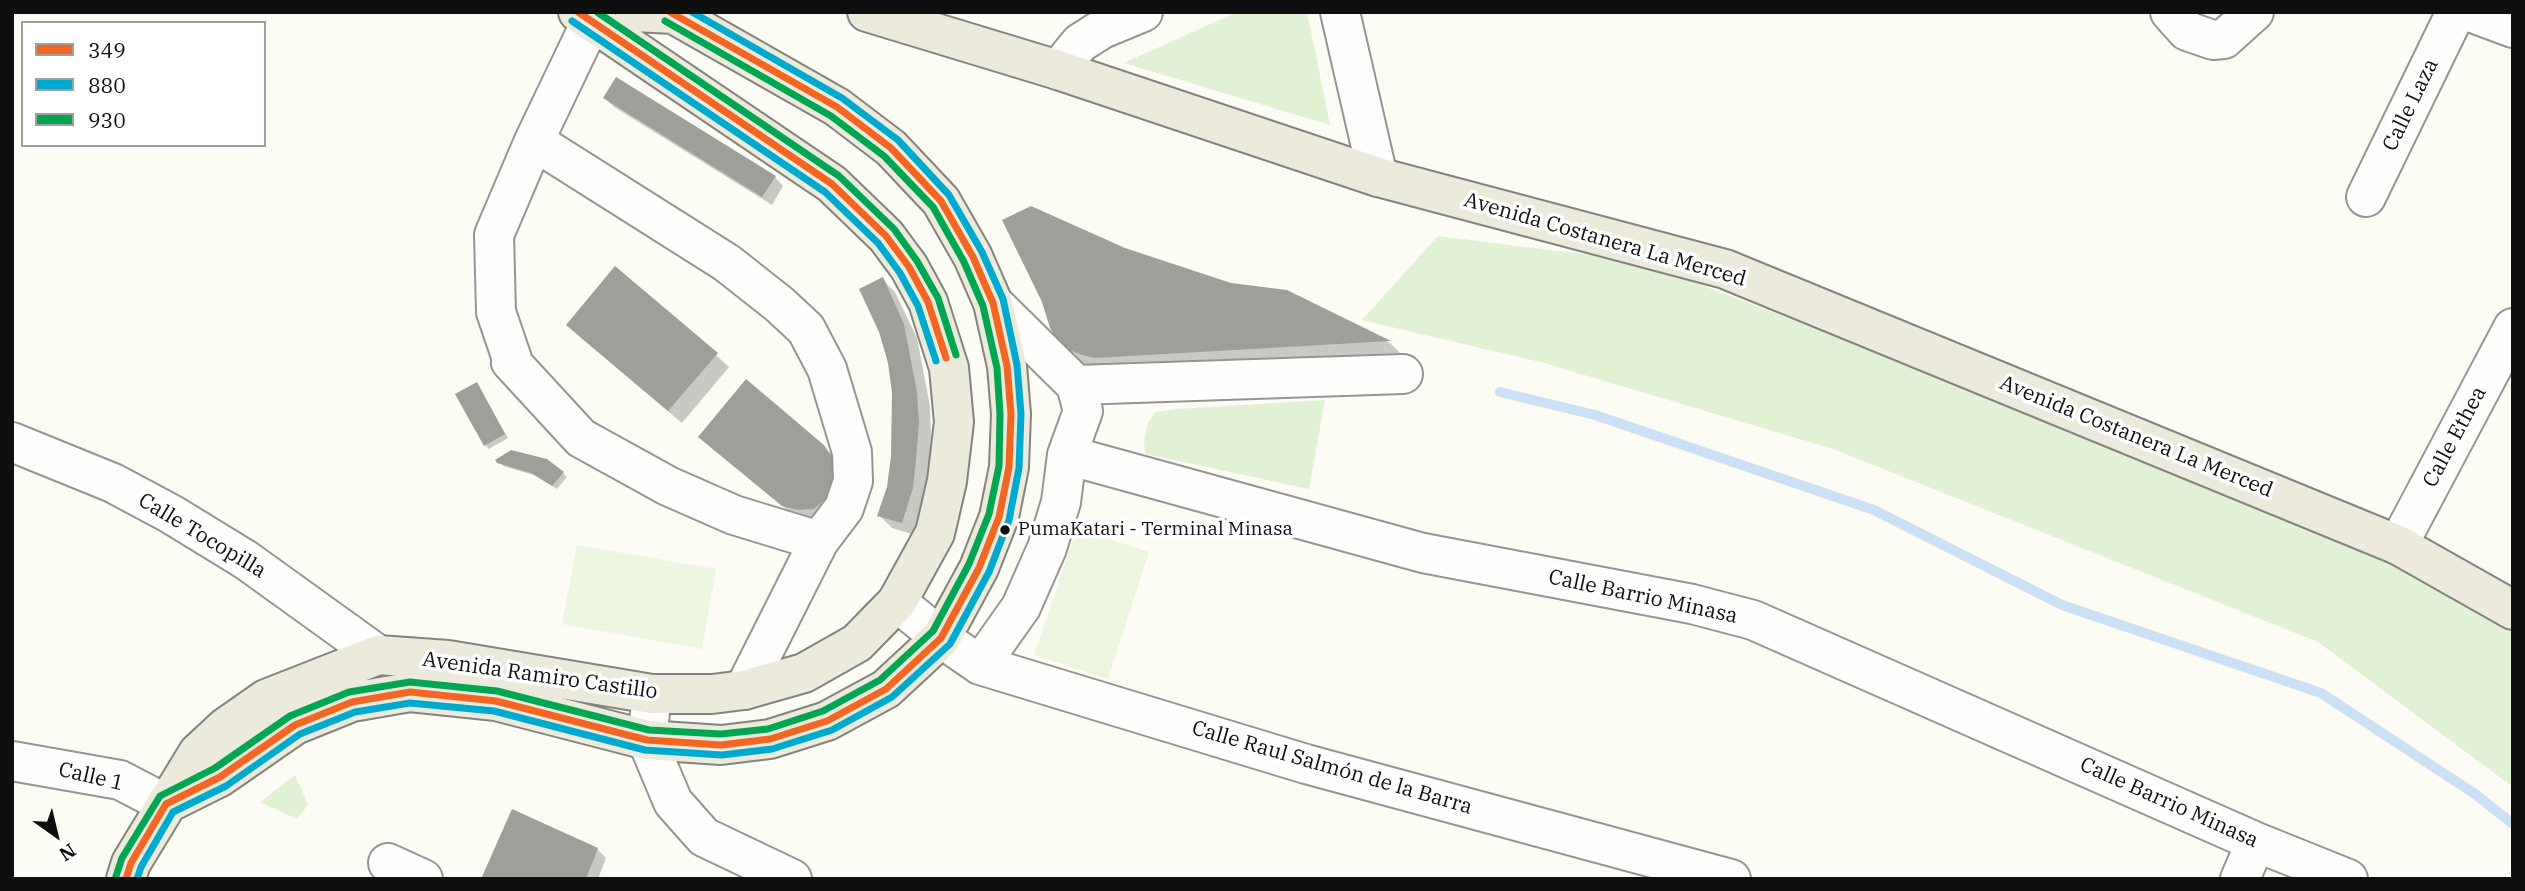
<!DOCTYPE html>
<html>
<head>
<meta charset="utf-8">
<style>
	body { margin:0 }
	#map { position:relative; width:2525px; height:891px; overflow:hidden; background:#fcfbf4; font-family:"IBM Plex Serif",serif }
	canvas { display:block }
	.frame { position:absolute; inset:0; border:14px solid #0f0f0f; pointer-events:none }
	.legend { position:absolute; left:21px; top:21px; width:245px; height:126px; box-sizing:border-box; background:#fff; border:2px solid #9f9f9f; margin:0; padding:9px 12px; list-style:none; font-size:21px; color:#0f0f0f }
	.legend li { display:flex; align-items:center; gap:14px; height:35px }
	.legend b { width:35px; border:2px solid #9f9f9f }
	.north { position:absolute; left:21px; top:800px; width:70px; height:70px; -webkit-text-stroke:5px #fff; paint-order:stroke; rotate:146deg; font-size:19px; font-weight:700; line-height:28px; text-align:center; color:#0f0f0f }
	.north::after { content:''; display:block; margin:auto; width:24px; height:32px; background:#0f0f0f; clip-path:polygon(50% 0,100% 100%,50% 72%,0 100%) }
</style>
</head>
<body>
<div id="map">
<canvas width="2525" height="891"></canvas>
<div class="frame"></div>
<ul class="legend">
<li><b style="height:9px;background:#f26522"></b>349</li>
<li><b style="height:9px;background:#00a9ce"></b>880</li>
<li><b style="height:9px;background:#00a651"></b>930</li>
</ul>
<div class="north">N</div>
</div>
<script>
const context = document.querySelector('canvas').getContext('2d');
context.lineJoin = 'round';
function fillPath(path, color) { context.fillStyle = color; context.fill(path, 'evenodd'); }
const toPath = rows => new Path2D(rows.map(r => 'M' + r).join(''));
function strokePath(path, color, width, dash) { context.strokeStyle = color; context.lineWidth = width; context.lineCap = dash ? 'butt' : 'round'; context.setLineDash(dash || []); context.stroke(path); }
function write(font, color, halo, rows, align = 'center') {
  context.font = font + ' "IBM Plex Serif",serif'; context.lineWidth = 7; context.setLineDash([]); context.textBaseline = 'middle'; context.strokeStyle = halo; context.fillStyle = color; for (const [text, x, y, turn = 0] of rows) {
    context.save(); context.translate(x, y); context.rotate((+turn || 0) * Math.PI / 180); context.textAlign = isNaN(turn) ? turn : align; if (halo) context.strokeText(text, 0, 0); context.fillText(text, 0, 0); context.restore();
  }
}
const green = toPath([
	[1237,12,1307,12,1330,125,1124,63],
	[1438,236,1638,261,1838,337,2200,479,2371,551,2513,628,2513,787,2318,642,1833,449,1544,363,1362,320],
	[1325,400,1309,489,1146,454,1144,444,1147,425,1155,412,1176,409],
	[295,775,308,805,297,819,260,802]
]);
const pitch = toPath([
	[1077,529,1149,552,1108,679,1034,655],
	[577,545,716,569,702,649,562,624]
]);
const shadow = toPath([
	[605,98,775,177,783,186,772,205,614,107],
	[1124,250,1230,284,1287,292,1390,343,1404,357,1099,371,1081,362,1064,345],
	[882,279,895,292,917,338,930,406,931,437,925,502,915,535,892,528,879,515,889,487,894,439,894,393],
	[581,338,716,355,729,367,682,423],
	[477,384,508,438,489,449,485,445],
	[823,446,837,460,849,478,813,523,797,518,714,449],
	[497,460,563,473,567,477,557,489,537,476,503,466],
	[597,849,606,858,598,879,483,879]
]);
const stream = toPath([
	[1500,392,1595,415,1874,510,2062,605,2321,693,2475,794,2513,824]
]);
const building = toPath([
	[616,77,776,176,762,197,603,98],
	[1031,206,1125,248,1231,283,1287,290,1391,341,1095,358,1082,355,1062,347,1050,328,1042,302,1002,220],
	[615,266,718,353,668,411,566,325],
	[883,277,904,324,917,392,919,423,916,460,913,488,902,523,877,516,887,487,891,456,892,393,888,363,879,332,859,289],
	[746,379,824,445,837,464,837,481,827,497,814,509,798,510,782,506,698,437],
	[477,382,505,434,484,446,455,394],
	[511,450,547,459,564,472,552,486,531,473,497,463,495,460],
	[512,809,598,848,586,879,481,879]
]);
const minor = toPath([
	[1340,12,1378,177],
	[2170,12,2187,31,2213,40,2224,39,2254,12],
	[2470,12,2513,28],
	[591,22,534,141,494,235,496,312,512,359,511,362,581,438,668,486,734,515,819,541],
	[1058,70,1080,43,1102,29,1143,12],
	[534,141,727,263,779,304,806,329,827,369,852,452,853,481,844,508,819,541,744,690],
	[2366,197,2456,12],
	[1076,385,1403,374],
	[12,442,113,483,171,514,246,560,378,655],
	[1067,455,1423,553,1692,604,1753,620,2256,842,2348,879],
	[2398,545,2513,328],
	[897,602,941,638,980,665,1306,764,1731,879],
	[980,665,1021,607,1047,548,1061,502,1067,455,1083,411,1076,385,993,303],
	[652,694,647,740,673,802,704,837,792,879],
	[12,761,120,780,166,804],
	[388,863,423,879],
	[2240,879,2256,842]
]);
const major = toPath([
	[635,12,673,14],
	[867,12,1058,70,1378,177,1725,269,2398,545,2513,610],
	[166,804,220,777,295,725,352,702,410,692,496,701,647,740,721,745,770,739,827,721,886,689,941,638,979,568,999,517,1009,467,1011,414,1007,366,993,303,973,257,941,201,891,148,837,107,670,12],
	[126,879,131,863,198,753,226,727,266,699,378,655,448,660,652,694,712,694,744,690,804,673,857,643,897,602,935,533,947,481,954,422,949,368,928,302,909,267,886,236,832,184,578,12]
]);
const bus1 = toPath([
	[578,12,832,184,886,236,909,267,928,302,946,358],
	[126,879,131,863,166,804,220,777,295,725,352,702,410,692,496,701,647,740,721,745,770,739,827,721,886,689,941,638,979,568,999,517,1009,467,1011,414,1007,366,993,303,973,257,941,201,891,148,837,107,670,12]
]);
const bus2 = toPath([
	[572,21,825,192,878,243,900,273,918,306,936,361],
	[137,879,141,867,173,812,226,786,300,734,355,712,410,703,494,711,645,750,722,755,772,749,832,730,892,697,950,644,989,572,1009,520,1019,468,1021,414,1017,365,1003,299,982,252,949,195,898,140,842,98,692,12]
]);
const bus3 = toPath([
	[597,12,839,176,894,229,917,261,938,298,956,355],
	[116,876,122,858,160,796,215,768,290,716,349,692,410,682,497,691,649,730,721,734,768,729,823,711,880,680,933,631,969,564,989,514,999,466,1000,414,997,368,983,306,964,262,933,207,884,156,831,116,665,21]
]);
const markers = [
	[1005,530,6,"#0f0f0f"]
];
const busNames = [
	["PumaKatari - Terminal Minasa",1018,530]
];
const streetNames = [
	["Calle Laza",2411,105,-64],
	["Avenida Costanera La Merced",1605,240,16],
	["Avenida Costanera La Merced",2136,437,22],
	["Calle Ethea",2455,437,-62],
	["Calle Tocopilla",202,536,31],
	["Calle Barrio Minasa",1643,597,12],
	["Avenida Ramiro Castillo",540,676,8],
	["Calle Raul Salmón de la Barra",1332,768,16],
	["Calle 1",91,777,13],
	["Calle Barrio Minasa",2169,803,24]
];
fillPath(green, '#e1f1d4');
fillPath(pitch, '#ecf5de');
fillPath(shadow, '#0003');
strokePath(stream, '#cbe0f5', 10);
fillPath(building, '#9f9e99');
strokePath(minor, '#969592', 42);
strokePath(major, '#83837f', 42);
strokePath(minor, '#fffefd', 38);
strokePath(major, '#eceada', 38);
strokePath(bus1, '#f26522', 7);
strokePath(bus2, '#00a9ce', 7);
strokePath(bus3, '#00a651', 7);
for (const [x, y, r, color] of markers) { const dot = new Path2D(); dot.arc(x, y, r, 0, 2 * Math.PI); context.fillStyle = color; context.fill(dot); strokePath(dot, '#fff', 2.5); }
write('19px', '#0f0f0f', '#fff', busNames, 'left');
write('21px', '#0f0f0f', '#fff', streetNames);
</script>
</body>
</html>
